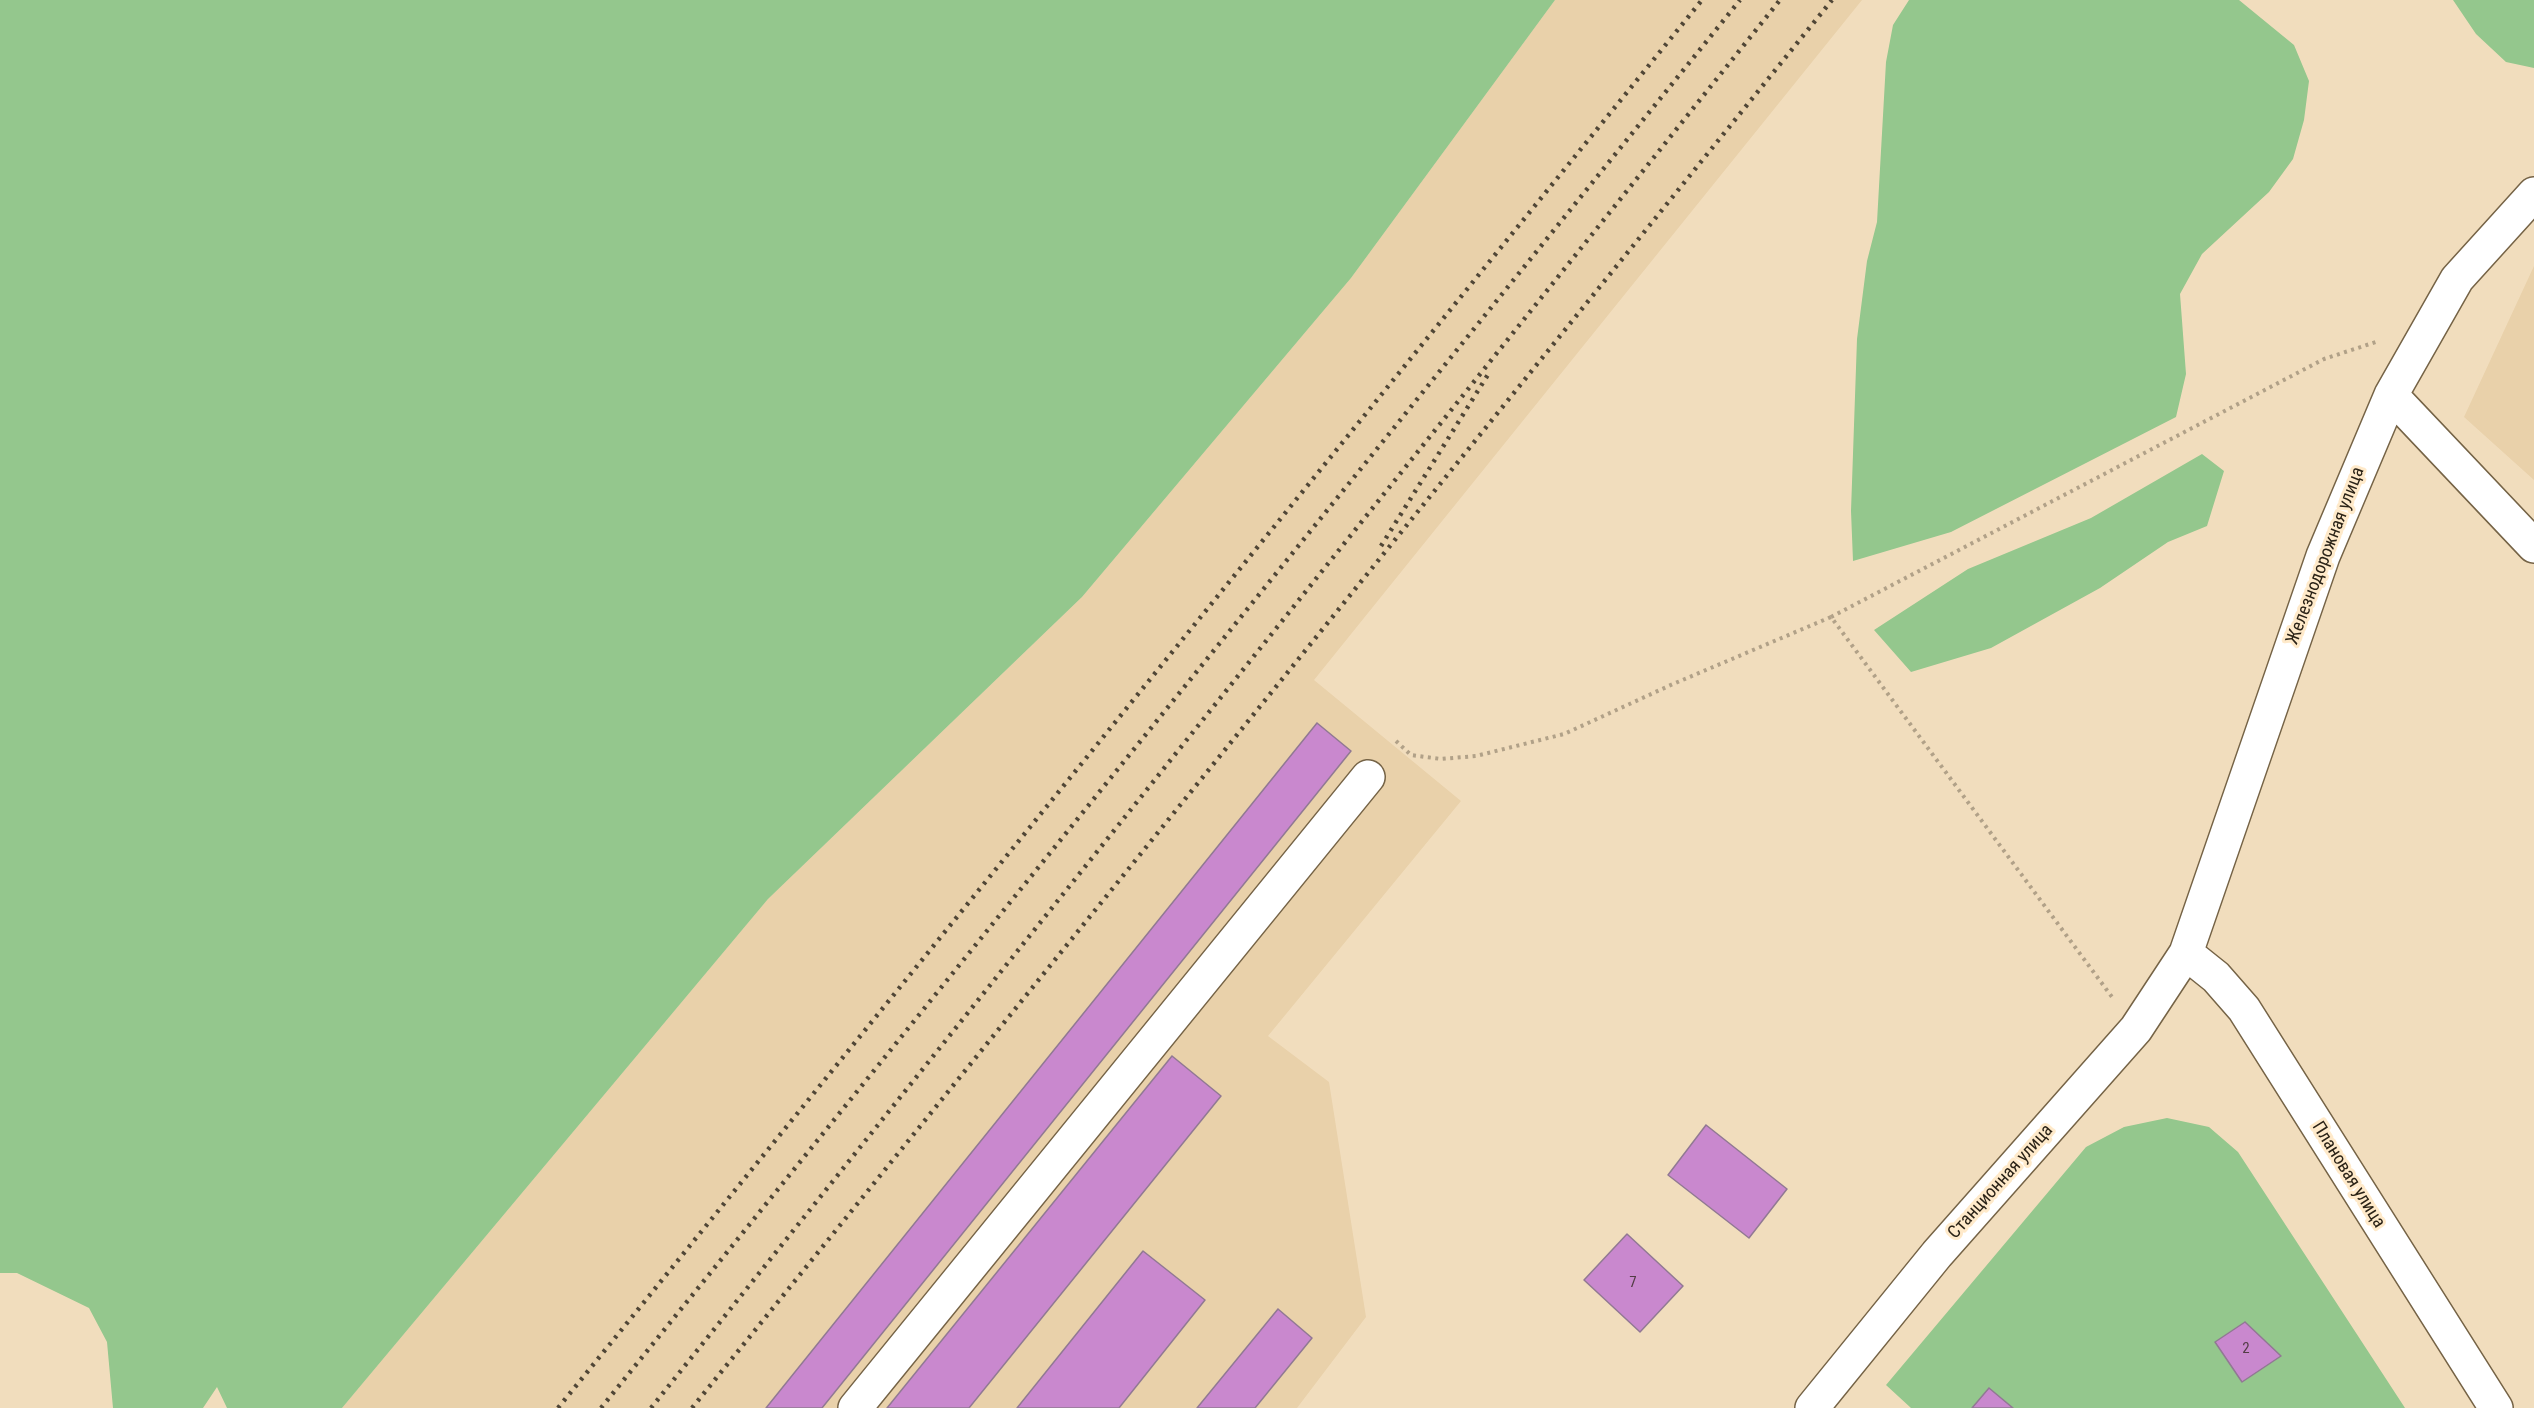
<!DOCTYPE html>
<html>
<head>
<meta charset="utf-8">
<style>
	body { margin:0 }
	canvas { display:block; background:#f1ddbd }
</style>
</head>
<body>
<canvas width="2534" height="1408"></canvas>
<script>
const context = document.querySelector('canvas').getContext('2d');
context.lineJoin = 'round';
function fillPath(path, color) { context.fillStyle = color; context.fill(path, 'evenodd'); }
const toPath = rows => new Path2D(rows.map(r => 'M' + r).join(''));
function strokePath(path, color, width, dash) { context.strokeStyle = color; context.lineWidth = width; context.lineCap = dash ? 'butt' : 'round'; context.setLineDash(dash || []); context.stroke(path); }
function write(font, color, halo, rows, align = 'center') {
  context.font = font + ' "Roboto Condensed",sans-serif'; context.lineWidth = 6; context.setLineDash([]); context.textBaseline = 'middle'; context.strokeStyle = halo; context.fillStyle = color; for (const [text, x, y, turn = 0] of rows) {
    context.save(); context.translate(x, y); context.rotate((+turn || 0) * Math.PI / 180); context.textAlign = isNaN(turn) ? turn : align; if (halo) context.strokeText(text, 0, 0); context.fillText(text, 0, 0); context.restore();
  }
}
const built = toPath([
	[1555,0,1862,0,1314,680,1461,801,1268,1036,1329,1082,1366,1317,1297,1408,342,1408,768,899,1082,597,1351,278],
	[2534,266,2534,480,2464,417]
]);
const green = toPath([
	[0,0,1555,0,1351,278,1082,597,768,899,342,1408,227,1408,217,1387,203,1408,113,1408,107,1342,89,1308,17,1273,0,1273],
	[1909,0,2239,0,2294,45,2309,81,2304,120,2293,159,2269,192,2202,254,2180,294,2186,374,2176,417,1951,532,1853,561,1851,511,1857,339,1867,261,1877,222,1886,62,1893,25],
	[2453,0,2534,0,2534,68,2506,62,2476,34],
	[2202,454,2224,471,2207,526,2168,542,2100,588,1991,648,1911,672,1874,630,1968,569,2091,518],
	[2167,1118,2209,1127,2238,1152,2405,1408,1911,1408,1886,1385,2086,1147,2124,1127]
]);
const building = toPath([
	[1317,723,1351,751,822,1408,766,1408,1317,723],
	[1172,1056,1221,1096,969,1408,887,1408,1172,1056],
	[1706,1125,1787,1189,1749,1238,1668,1175,1706,1125],
	[1627,1234,1683,1286,1640,1332,1584,1280,1627,1234],
	[1143,1251,1205,1300,1119,1408,1017,1408,1143,1251],
	[1278,1309,1312,1338,1255,1408,1197,1408,1278,1309],
	[2245,1322,2281,1356,2242,1382,2215,1342,2245,1322],
	[1989,1388,2013,1408,1972,1408,1989,1388]
]);
const path = toPath([
	[1831,617,2324,359,2379,341],
	[1396,741,1411,755,1441,759,1476,756,1564,734,1673,684,1831,617,2112,997]
]);
const minor = toPath([
	[2391,395,2534,546],
	[2186,953,2216,977,2244,1009,2496,1408],
	[855,1408,1368,777],
	[1812,1408,1937,1254,2136,1029,2186,953,2323,556,2391,395,2457,279,2534,194]
]);
const rail = toPath([
	[1381,546,1489,373],
	[558,1408,1702,0],
	[601,1408,1740,0],
	[651,1408,1780,0],
	[692,1408,1832,0]
]);
const numberNames = [
	["7",1633,1283],
	["2",2246,1349]
];
const streetNames = [
	["Железнодорожная улица",2326,556,-69],
	["Плановая улица",2348,1175,58],
	["Станционная улица",2001,1182,-48]
];
fillPath(built, '#e9d1aa');
fillPath(green, '#94c78d');
fillPath(building, '#c988ce');
strokePath(building, '#917993', 1.5);
strokePath(minor, '#756346', 36);
strokePath(path, '#b1a188', 4, [3, 4.5]);
strokePath(minor, '#fff', 33);
strokePath(rail, '#504636', 4.5, [3, 6]);
write('15px', '#523c45', null, numberNames);
write('18px', '#2b2317', '#ffeaca', streetNames);
</script>
</body>
</html>
